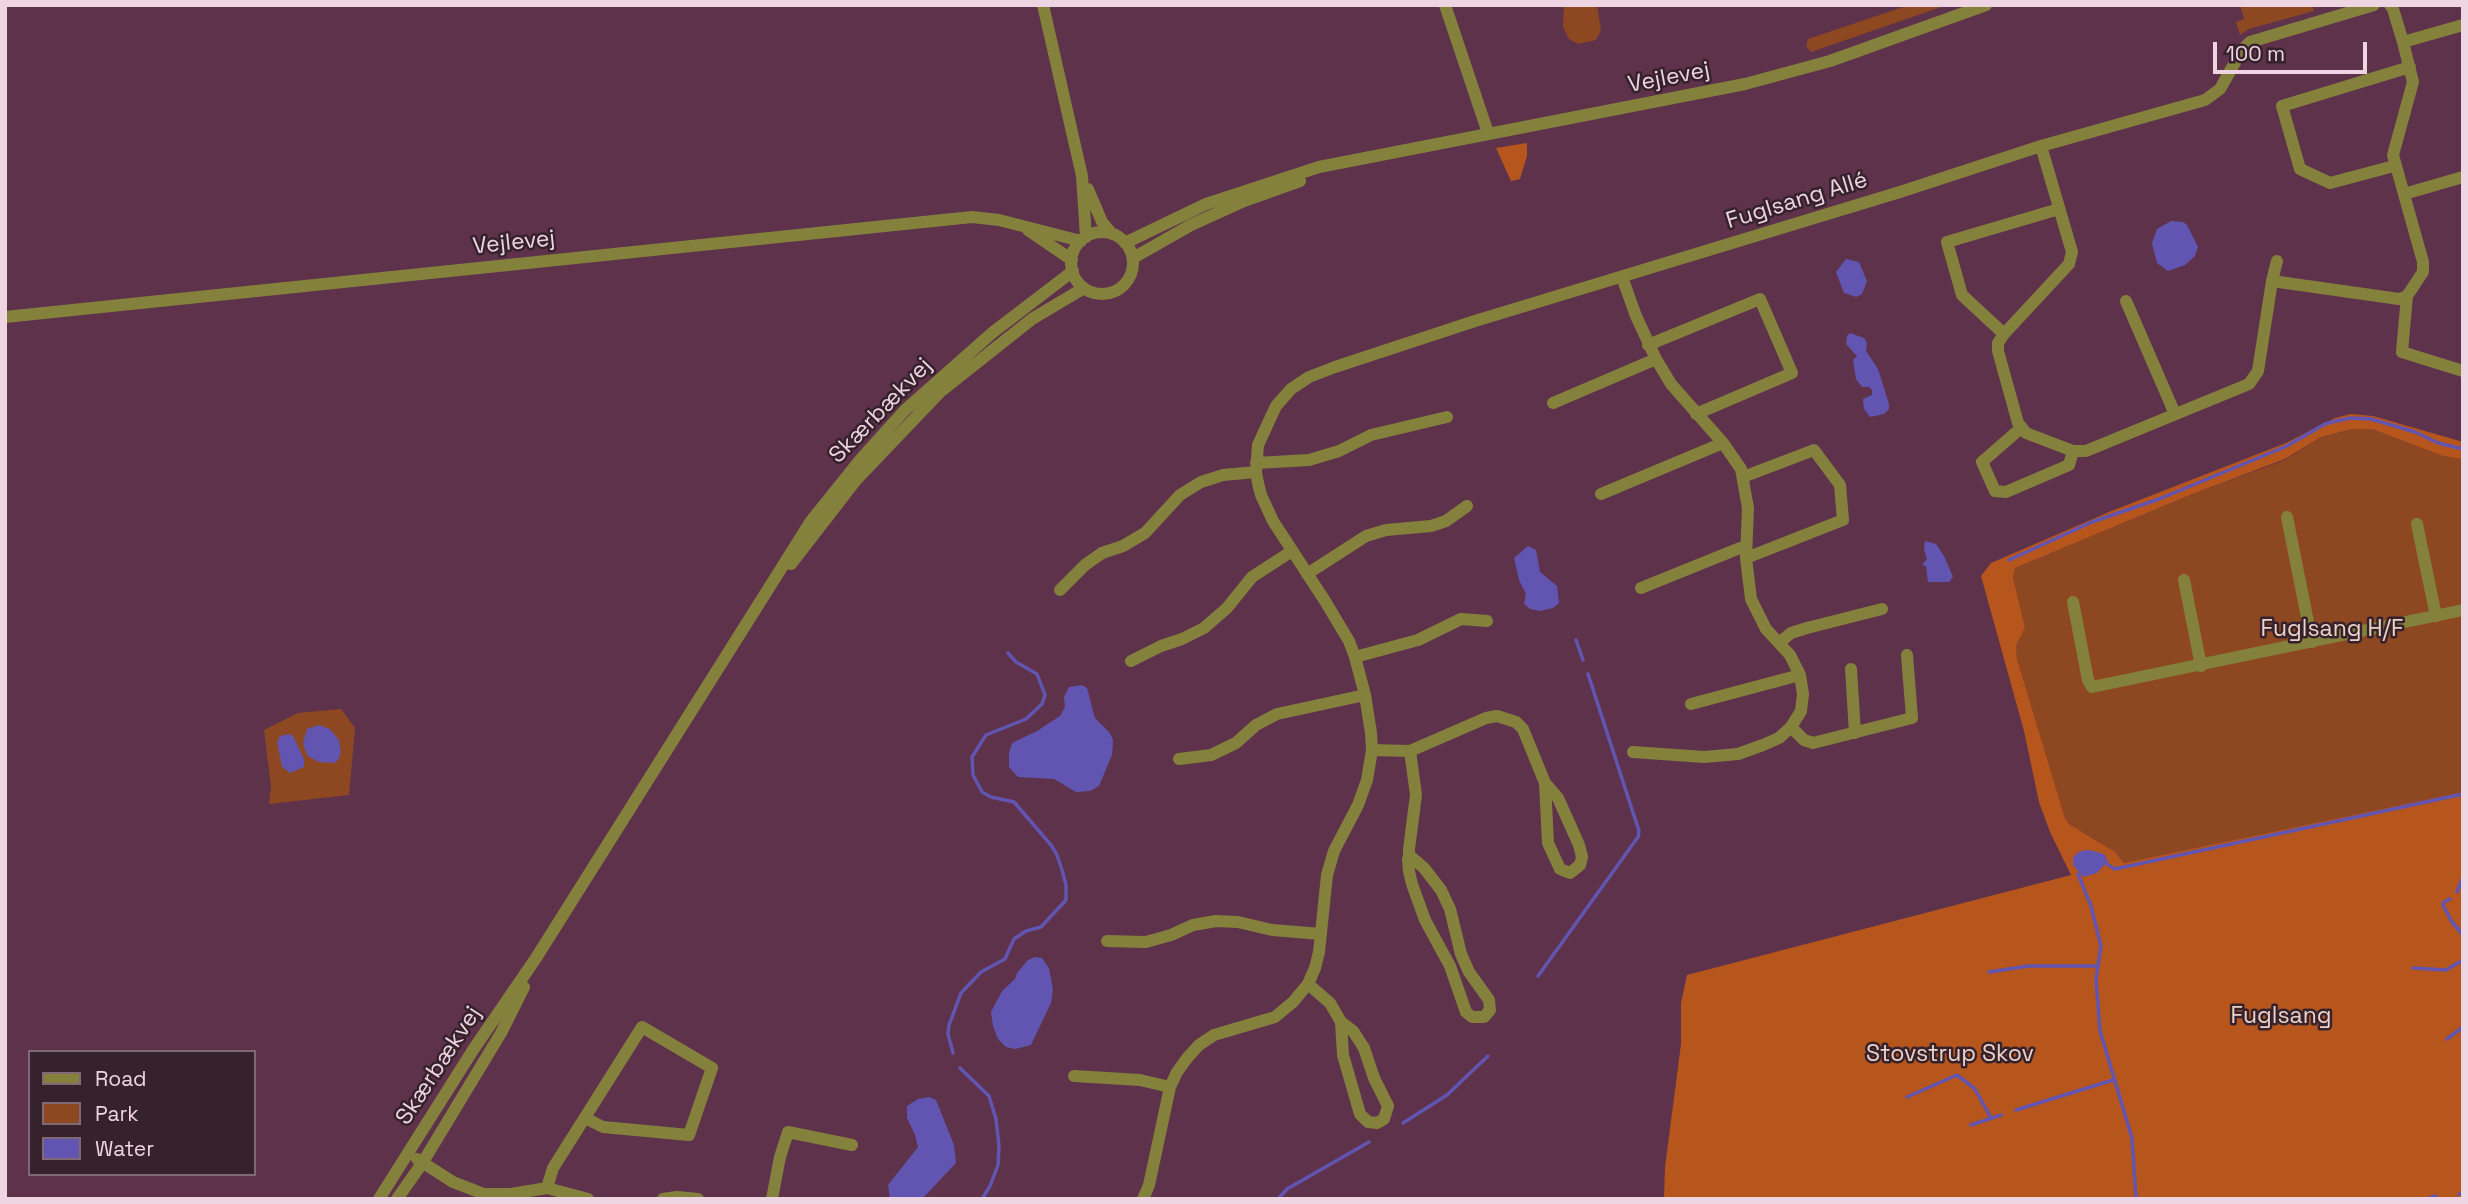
<!DOCTYPE html>
<html>
<head>
<meta charset="utf-8">
<style>
	body { margin:0 }
	#map { position:relative; width:2468px; height:1204px; overflow:hidden; background:#5e324a; font-family:"Space Grotesk",sans-serif }
	canvas { display:block }
	.frame { position:absolute; inset:0; border:7px solid #efd4e1; pointer-events:none }
	.legend { position:absolute; left:28px; top:1050px; width:228px; height:126px; box-sizing:border-box; background:#36222d; border:2px solid #806975; margin:0; padding:9px 12px; list-style:none; font-size:21px; color:#efd4e1 }
	.legend li { display:flex; align-items:center; gap:14px; height:35px }
	.legend b { width:35px; border:2px solid #806975 }
	.scale { position:absolute; left:2213px; top:42px; width:154px; height:32px; box-sizing:border-box; border:4px solid #efd4e1; border-top:0; padding-left:9px; font-size:21px; line-height:24px; white-space:nowrap; color:#efd4e1; -webkit-text-stroke:5px #36222d; paint-order:stroke }
</style>
</head>
<body>
<div id="map">
<canvas width="2468" height="1204"></canvas>
<div class="frame"></div>
<ul class="legend">
<li><b style="height:9px;background:#84813d"></b>Road</li>
<li><b style="height:19px;background:#8d4822"></b>Park</li>
<li><b style="height:19px;background:#6255b1"></b>Water</li>
</ul>
<div class="scale">100 m</div>
</div>
<script>
const context = document.querySelector('canvas').getContext('2d');
context.lineJoin = 'round';
function fillPath(path, color) { context.fillStyle = color; context.fill(path, 'evenodd'); }
const toPath = rows => new Path2D(rows.map(r => 'M' + r).join(''));
function strokePath(path, color, width, dash) { context.strokeStyle = color; context.lineWidth = width; context.lineCap = dash ? 'butt' : 'round'; context.setLineDash(dash || []); context.stroke(path); }
function write(font, color, halo, rows, align = 'center') {
  context.font = font + ' "Space Grotesk",sans-serif'; context.lineWidth = 5; context.setLineDash([]); context.textBaseline = 'middle'; context.strokeStyle = halo; context.fillStyle = color; for (const [text, x, y, turn = 0] of rows) {
    context.save(); context.translate(x, y); context.rotate((+turn || 0) * Math.PI / 180); context.textAlign = isNaN(turn) ? turn : align; if (halo) context.strokeText(text, 0, 0); context.fillText(text, 0, 0); context.restore();
  }
}
const green = toPath([
	[1564,5,1597,5,1601,30,1596,40,1578,44,1569,39,1563,27],
	[1909,5,1947,5,1811,52,1806,46,1808,39],
	[2240,5,2256,7,2312,5,2314,11,2249,29,2240,35,2236,22,2244,19],
	[2352,429,2372,429,2443,456,2463,459,2463,792,2124,863,2115,852,2069,824,2065,818,2017,659,2016,646,2025,626,2013,577,2015,568,2190,495,2285,460,2321,437],
	[341,709,355,728,349,795,269,804,271,787,264,730,298,713]
]);
const forest = toPath([
	[1527,143,1527,156,1520,179,1511,181,1496,148],
	[2351,414,2373,416,2463,442,2463,459,2443,456,2372,429,2352,429,2321,437,2285,459,2190,495,2015,568,2013,577,2025,627,2016,646,2017,659,2065,818,2069,824,2115,852,2124,863,2463,792,2463,1199,1664,1199,1665,1167,1681,1044,1681,1003,1687,975,2071,875,2050,832,2039,802,2024,731,1981,576,1991,563,2109,512,2286,443,2335,418]
]);
const water = toPath([
	[2171,221,2183,222,2187,225,2198,247,2195,256,2185,265,2168,271,2157,263,2152,243,2157,229],
	[1846,259,1859,262,1867,281,1862,294,1856,297,1844,293,1836,272],
	[1850,333,1864,338,1867,343,1866,351,1878,369,1889,404,1889,409,1884,414,1870,417,1864,409,1863,399,1872,395,1872,390,1869,387,1862,387,1856,379,1853,360,1857,356,1846,344,1847,336],
	[1925,541,1936,544,1944,556,1953,577,1949,582,1928,582,1926,566,1922,565,1927,559,1924,550],
	[1528,546,1536,550,1540,572,1557,586,1559,603,1553,608,1540,611,1530,609,1524,604,1526,594,1519,580,1514,558],
	[1082,685,1087,688,1095,718,1110,733,1113,740,1112,755,1099,786,1090,791,1076,792,1054,779,1018,777,1009,767,1009,753,1012,743,1037,731,1060,716,1065,707,1064,697,1069,687],
	[319,725,330,729,339,740,341,752,338,760,334,763,319,762,308,756,305,750,303,743,307,729],
	[289,734,293,736,304,759,304,767,290,773,282,767,277,742,280,736],
	[2090,850,2104,854,2108,861,2097,873,2083,877,2073,865,2073,857,2080,851],
	[1035,957,1042,958,1049,968,1053,990,1051,1003,1031,1045,1015,1049,1006,1047,998,1039,993,1026,991,1012,1002,991,1015,979,1017,973,1028,960],
	[929,1097,936,1100,954,1145,956,1163,922,1199,890,1199,888,1185,918,1147,915,1135,907,1118,907,1106,918,1099]
]);
const stream = toPath([
	[2009,560,2092,522,2159,499,2287,446,2325,424,2336,421,2351,418,2371,419,2415,432,2438,443,2463,449],
	[1576,640,1583,660],
	[2107,864,2115,869,2463,794],
	[2078,874,2091,906,2101,946,2096,979,2100,1031,2132,1138,2136,1199],
	[2457,892,2463,877],
	[2450,899,2444,902,2443,905,2452,922,2463,935],
	[2413,968,2446,970,2463,960],
	[1989,972,2028,966,2098,966],
	[1538,976,1638,837,1639,831,1588,674],
	[2447,1039,2463,1027],
	[953,1053,948,1034,949,1025,961,993,981,972,1005,959,1014,939,1026,931,1041,927,1066,900,1066,885,1062,870,1057,855,1051,845,1014,802,991,797,982,792,973,775,972,757,986,735,1026,719,1042,704,1045,695,1037,674,1016,662,1008,653],
	[960,1068,989,1096,996,1119,999,1146,998,1165,990,1186,982,1199],
	[1907,1097,1957,1075,1975,1089,1991,1118],
	[2016,1110,2113,1080],
	[1403,1123,1447,1095,1488,1056],
	[1971,1125,2001,1115],
	[2459,1194,2463,1194],
	[1278,1199,1287,1189,1369,1142],
	[2371,1199,2385,1199],
	[2403,1199,2411,1199],
	[2426,1199,2436,1196]
]);
const minor = toPath([
	[1043,5,1082,176,1086,237],
	[1445,5,1488,133],
	[2403,42,2463,25],
	[2041,146,2072,252,2069,264,2004,334,1998,343,1998,351,2018,423,2026,433,2073,451,2086,451,2249,384,2258,371,2272,281,2277,261],
	[2394,166,2330,183,2300,169,2282,106,2410,67],
	[1088,189,1102,222,1112,234],
	[2404,194,2463,177],
	[1028,230,1072,260],
	'1071 263a31 31 0 1 1 62 0a31 31 0 1 1-62 0Z',
	[1125,243,1206,204,1319,167,1745,84,1830,61,1986,5],
	[1133,258,1191,225,1244,201,1300,181],
	[1622,277,1636,316,1656,359,1671,384,1723,443,1741,469,1748,508,1746,558,1751,599,1766,629,1790,655,1800,675,1803,694,1801,711,1791,727,1779,738,1763,745,1738,754,1704,757,1633,752],
	[2272,281,2399,299,2407,296,2423,272,2423,262,2393,155,2413,82,2403,42,2393,9,2390,5],
	[2407,296,2402,352,2463,371],
	[2126,301,2175,414],
	[5,317,972,217,999,220,1081,241],
	[2004,334,1962,295,1947,242,2059,209],
	[1648,345,1760,299,1792,373,1696,414],
	[1553,403,1656,359],
	[2021,428,1982,462,1995,491,2006,492,2069,465,2073,451],
	[1256,463,1309,460,1339,451,1371,435,1447,417],
	[1743,477,1814,450,1840,485,1843,520,1746,558],
	[1601,494,1723,443],
	[2287,517,2312,642],
	[2417,524,2436,616],
	[791,564,856,480,940,392,1032,319,1084,288],
	[1307,574,1366,536,1386,530,1431,526,1446,521,1467,506],
	[2184,580,2201,666],
	[1641,588,1740,548,1746,548],
	[1060,590,1085,565,1102,553,1123,546,1145,533,1180,495,1201,482,1223,475,1256,472],
	[2073,602,2088,680,2092,687,2463,610],
	[1779,643,1791,633,1807,628,1882,609],
	[1355,657,1418,640,1461,619,1487,621],
	[1131,661,1161,646,1182,639,1204,628,1227,608,1252,577,1292,551],
	[1851,669,1855,733],
	[1691,704,1800,675],
	[1791,727,1804,740,1813,743,1912,718,1907,655],
	[1372,750,1410,751,1486,718,1497,716,1516,722,1523,729,1545,783,1548,843,1560,869,1570,873,1580,865,1582,857,1579,845,1558,798,1545,783],
	[1179,759,1211,755,1236,743,1256,725,1277,714,1365,695],
	[1409,855,1424,868,1441,890,1450,909,1461,954,1469,972,1489,1000,1490,1010,1484,1017,1472,1017,1466,1012,1450,966,1425,920,1412,884,1409,871,1408,860,1409,855,1409,849,1416,795,1410,751],
	[1107,941,1146,942,1171,935,1193,925,1216,921,1238,922,1272,930,1321,934],
	[1308,984,1330,1003,1341,1022,1343,1055,1360,1114,1368,1122,1377,1123,1384,1119,1388,1106,1374,1078,1364,1048,1353,1031,1341,1022],
	[1074,1076,1140,1080,1170,1087],
	[417,1159,453,1182,484,1194,511,1194,547,1188,588,1199],
	[547,1188,553,1168,642,1027,712,1068,689,1135,603,1127,585,1118],
	[379,1199,473,1050,536,958,811,521,860,460,905,410,992,333,1073,271],
	[397,1199,423,1162,501,1033,524,987],
	[663,1199,677,1197,698,1199],
	[772,1199,780,1157,788,1132,852,1145],
	[1143,1199,1149,1185,1170,1087,1177,1072,1188,1057,1199,1045,1214,1035,1275,1017,1293,1002,1308,984,1315,968,1319,952,1327,875,1334,851,1358,805,1367,780,1372,750,1371,733,1365,695,1355,657,1349,641,1325,601,1273,521,1261,495,1258,483,1256,472,1258,445,1276,406,1291,389,1309,377,1335,367,1475,321,1900,192,2041,146,2205,100,2220,89,2242,50,2250,42,2374,5]
]);
const streetNames = [
	["Vejlevej",1669,78,-11],
	["Fuglsang Allé",1797,201,-17],
	["Vejlevej",514,243,-6],
	["Skærbækvej",881,411,-46],
	["Skærbækvej",439,1066,-57]
];
const parkNames = [
	["Fuglsang H/F",2332,630],
	["Fuglsang",2281,1017],
	["Stovstrup Skov",1950,1055]
];
fillPath(green, '#8d4822');
fillPath(forest, '#b7561c');
fillPath(water, '#6255b1');
strokePath(stream, '#6255b1', 3.5);
strokePath(minor, '#84813d', 12);
write('23px', '#efd4e1', '#36222d', streetNames);
write('23px', '#edd2c6', '#36222d', parkNames);
</script>
</body>
</html>
